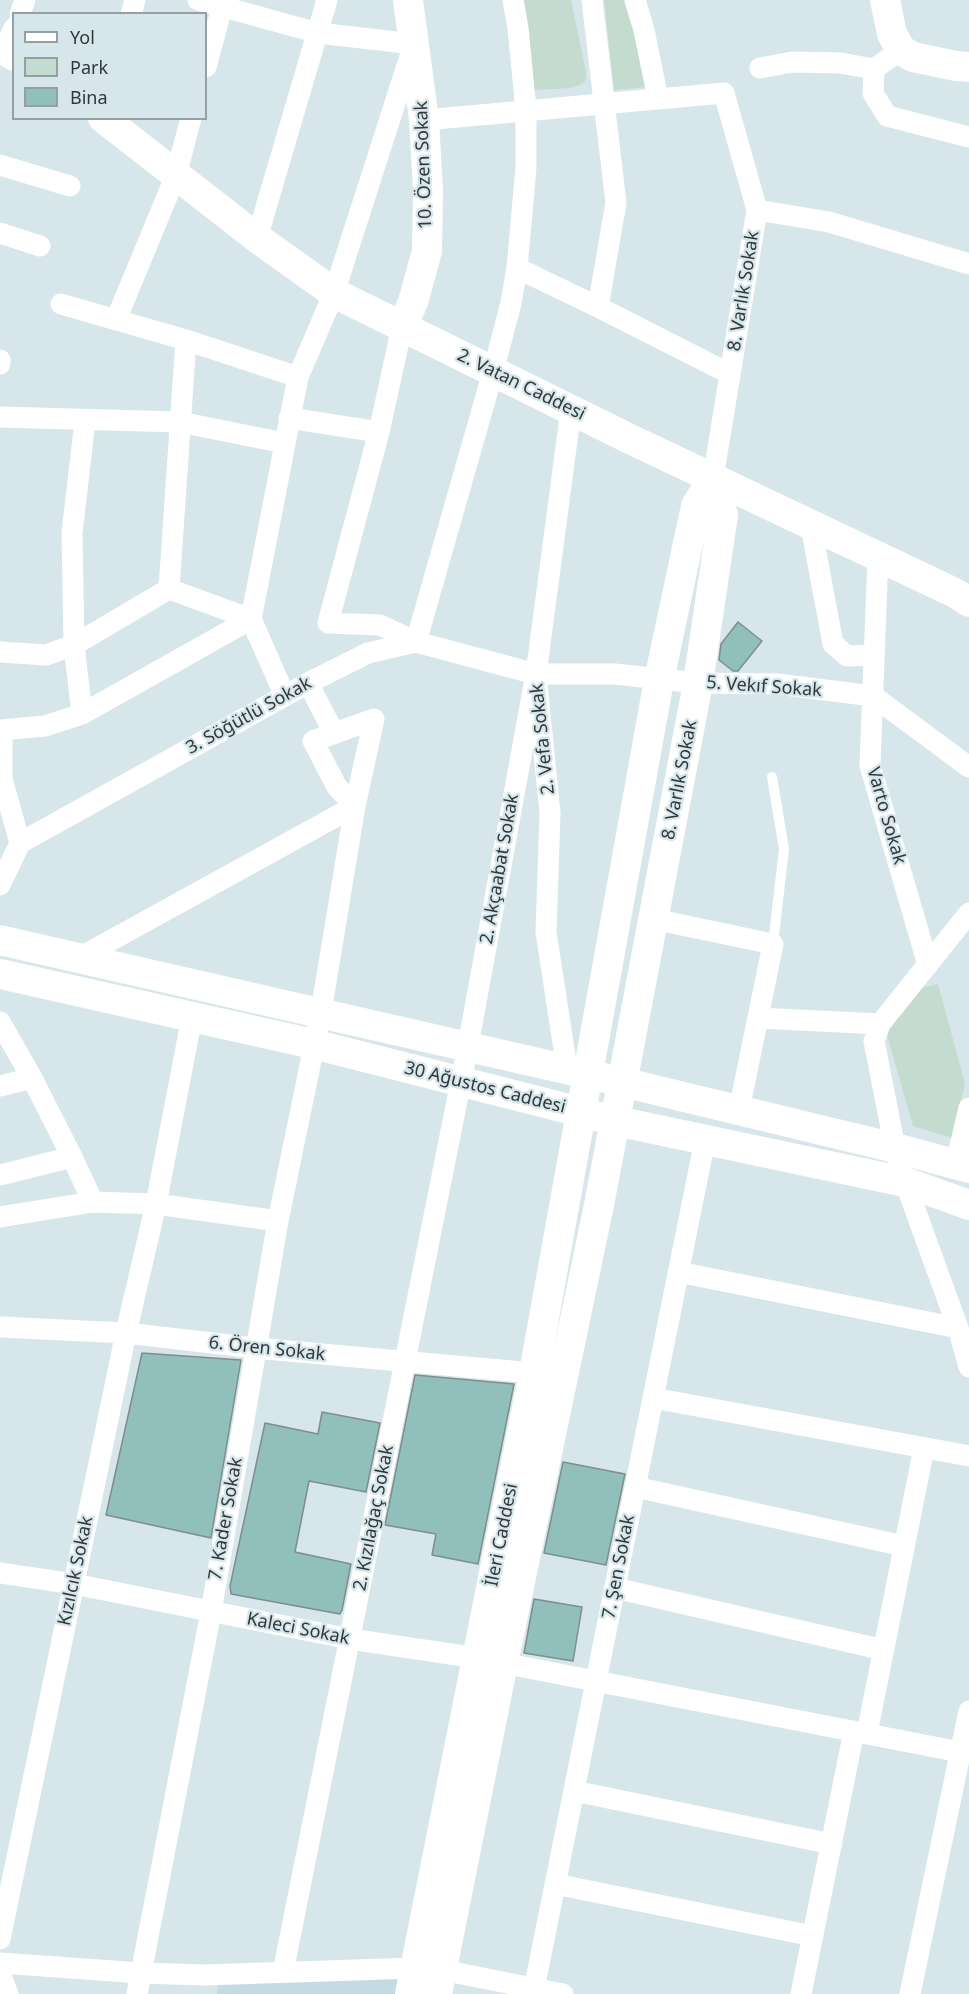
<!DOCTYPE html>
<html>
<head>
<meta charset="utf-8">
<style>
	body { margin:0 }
	#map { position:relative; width:969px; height:1994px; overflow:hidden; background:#d6e6ea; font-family:"Noto Sans",sans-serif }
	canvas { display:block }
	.legend { position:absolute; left:12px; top:12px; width:195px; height:108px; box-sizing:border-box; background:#d6e6ea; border:2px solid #94a0a4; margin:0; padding:8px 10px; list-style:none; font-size:18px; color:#32383a }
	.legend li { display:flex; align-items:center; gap:12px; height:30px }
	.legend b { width:30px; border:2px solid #94a0a4 }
</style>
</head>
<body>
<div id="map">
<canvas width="969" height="1994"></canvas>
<ul class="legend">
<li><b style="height:8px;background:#fff"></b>Yol</li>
<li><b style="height:16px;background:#c4dbcf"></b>Park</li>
<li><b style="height:16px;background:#90bfbc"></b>Bina</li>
</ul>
</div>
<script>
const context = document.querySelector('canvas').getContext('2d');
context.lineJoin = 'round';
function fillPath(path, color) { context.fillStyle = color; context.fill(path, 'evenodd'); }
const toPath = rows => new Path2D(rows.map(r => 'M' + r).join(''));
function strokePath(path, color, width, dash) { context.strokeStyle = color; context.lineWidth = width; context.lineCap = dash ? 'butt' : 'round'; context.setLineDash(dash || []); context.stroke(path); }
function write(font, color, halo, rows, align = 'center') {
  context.font = font + ' "Noto Sans",sans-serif'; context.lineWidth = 4.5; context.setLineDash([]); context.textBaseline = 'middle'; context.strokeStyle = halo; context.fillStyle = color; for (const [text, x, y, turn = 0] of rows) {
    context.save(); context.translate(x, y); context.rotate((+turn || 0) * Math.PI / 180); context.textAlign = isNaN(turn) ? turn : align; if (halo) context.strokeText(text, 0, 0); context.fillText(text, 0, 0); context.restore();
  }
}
const built = toPath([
	[407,1974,403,1994,217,1994,219,1980]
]);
const green = toPath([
	[516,0,571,0,586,72,586,80,582,84,571,88,534,90],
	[604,0,630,0,648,87,614,90],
	[938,984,965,1084,952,1138,913,1126,887,1035,890,1020,917,989]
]);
const building = toPath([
	[738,622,762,641,738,671,733,671,719,660,721,644,738,622],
	[142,1353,241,1360,211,1538,106,1515,142,1353],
	[415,1375,514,1384,478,1564,432,1555,436,1534,385,1525,415,1375],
	[322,1412,380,1423,366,1492,309,1481,295,1552,351,1564,342,1610,340,1614,231,1594,230,1586,265,1423,318,1434,322,1412],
	[563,1462,625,1474,606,1565,544,1553,563,1462],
	[534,1599,582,1607,573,1661,524,1653,534,1599]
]);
const lane = toPath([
	[772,777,784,849,773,944]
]);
const street = toPath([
	[592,0,616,203,598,307],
	[635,0,644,30,658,99],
	[20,14,25,0],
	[131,14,135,0],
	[4,50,14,28],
	[901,50,874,69,873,93,887,116,969,137],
	[206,67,224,0],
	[760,68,792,62,840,63,874,69],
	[424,120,724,93,757,210,713,478],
	[0,165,70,186],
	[757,210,829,222,969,264],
	[0,233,40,246],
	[257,238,327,0],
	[517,268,598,307,730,374],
	[61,304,186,340,298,377],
	[116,320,176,175,191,118],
	[402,327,379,432,328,623,380,625,416,642,493,372,511,303,517,268,526,167,526,110,518,28,513,0],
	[0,364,0,360],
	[0,417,180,422,284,443],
	[289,418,379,432],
	[811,526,833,644,847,656,874,655],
	[878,556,870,765,928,965],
	[169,589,186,340],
	[0,652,46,655,74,645,169,589,251,619,298,377,334,293,414,44,318,33,198,0],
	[308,683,334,733],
	[82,714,74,645,72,533,85,421],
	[0,730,45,726,82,714,251,619,285,696],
	[2,730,2,779,20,843],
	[0,885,20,843,308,683,368,653,416,642,536,674,615,674,698,683,777,684,873,696,969,767],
	[969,913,880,1024,874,1041,895,1148,905,1182,958,1328,969,1367],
	[653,919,773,944,739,1110],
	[79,958,355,806,337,787,313,741,374,719],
	[758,1018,880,1024],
	[0,1022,32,1078,72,1157],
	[567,1069,546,932,550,813,536,674,571,410],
	[0,1086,32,1078],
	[956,1163,969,1108],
	[0,1175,72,1157,93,1202],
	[0,1217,93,1202,156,1204,278,1221],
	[678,1272,958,1328],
	[0,1327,126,1333,255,1348,534,1373],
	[653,1398,969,1456],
	[635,1487,904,1546],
	[0,1573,74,1584,350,1639,477,1658,960,1752],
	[615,1588,884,1650],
	[867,1733,924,1448],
	[574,1791,832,1844],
	[555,1884,813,1936],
	[0,1939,126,1333,156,1204,192,1017],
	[0,1963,141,1973,204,1975,416,1968,442,1970,563,1994],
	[283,1972,468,1046,536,674],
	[0,1974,8,1994],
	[137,1994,211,1612,278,1221,321,1012,355,806,374,719],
	[533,1994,705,1140],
	[801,1994,854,1731],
	[910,1994,969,1711]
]);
const secondary = toPath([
	[885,0,892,34,901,50,913,57,956,66,969,67],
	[0,47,14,56],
	[103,118,257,238,334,293,630,439,955,593,969,602],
	[402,327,413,302,427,251,428,191,424,120,408,0],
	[0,940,622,1082,895,1148,969,1168],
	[0,974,313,1044,616,1121,905,1182,969,1205],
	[410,1994,534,1373,659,680,696,506,713,478],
	[437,1994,503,1663,599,1205,698,683,723,515,713,478]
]);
const streetNames = [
	["10. Özen Sokak",424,165,-92],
	["8. Varlık Sokak",744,291,-81],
	["2. Vatan Caddesi",521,385,26],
	["5. Vekıf Sokak",764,687,4],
	["3. Söğütlü Sokak",249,716,-29],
	["2. Vefa Sokak",543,739,-96],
	["8. Varlık Sokak",680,780,-79],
	["Varto Sokak",886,816,74],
	["2. Akçaabat Sokak",500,869,-80],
	["30 Ağustos Caddesi",485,1088,14],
	["6. Ören Sokak",267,1349,6],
	["2. Kızılağaç Sokak",374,1518,-79],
	["7. Kader Sokak",226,1519,-80],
	["İleri Caddesi",502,1535,-79],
	["7. Şen Sokak",619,1567,-79],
	["Kızılcık Sokak",76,1571,-78],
	["Kaleci Sokak",298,1629,11]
];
fillPath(built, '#c3dbe3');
fillPath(green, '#c4dbcf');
fillPath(building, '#90bfbc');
strokePath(building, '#7f8e8c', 1.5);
strokePath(lane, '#fff', 10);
strokePath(street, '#fff', 21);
strokePath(secondary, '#fff', 30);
write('18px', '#32383a', '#d6e6ea', streetNames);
</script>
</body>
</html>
